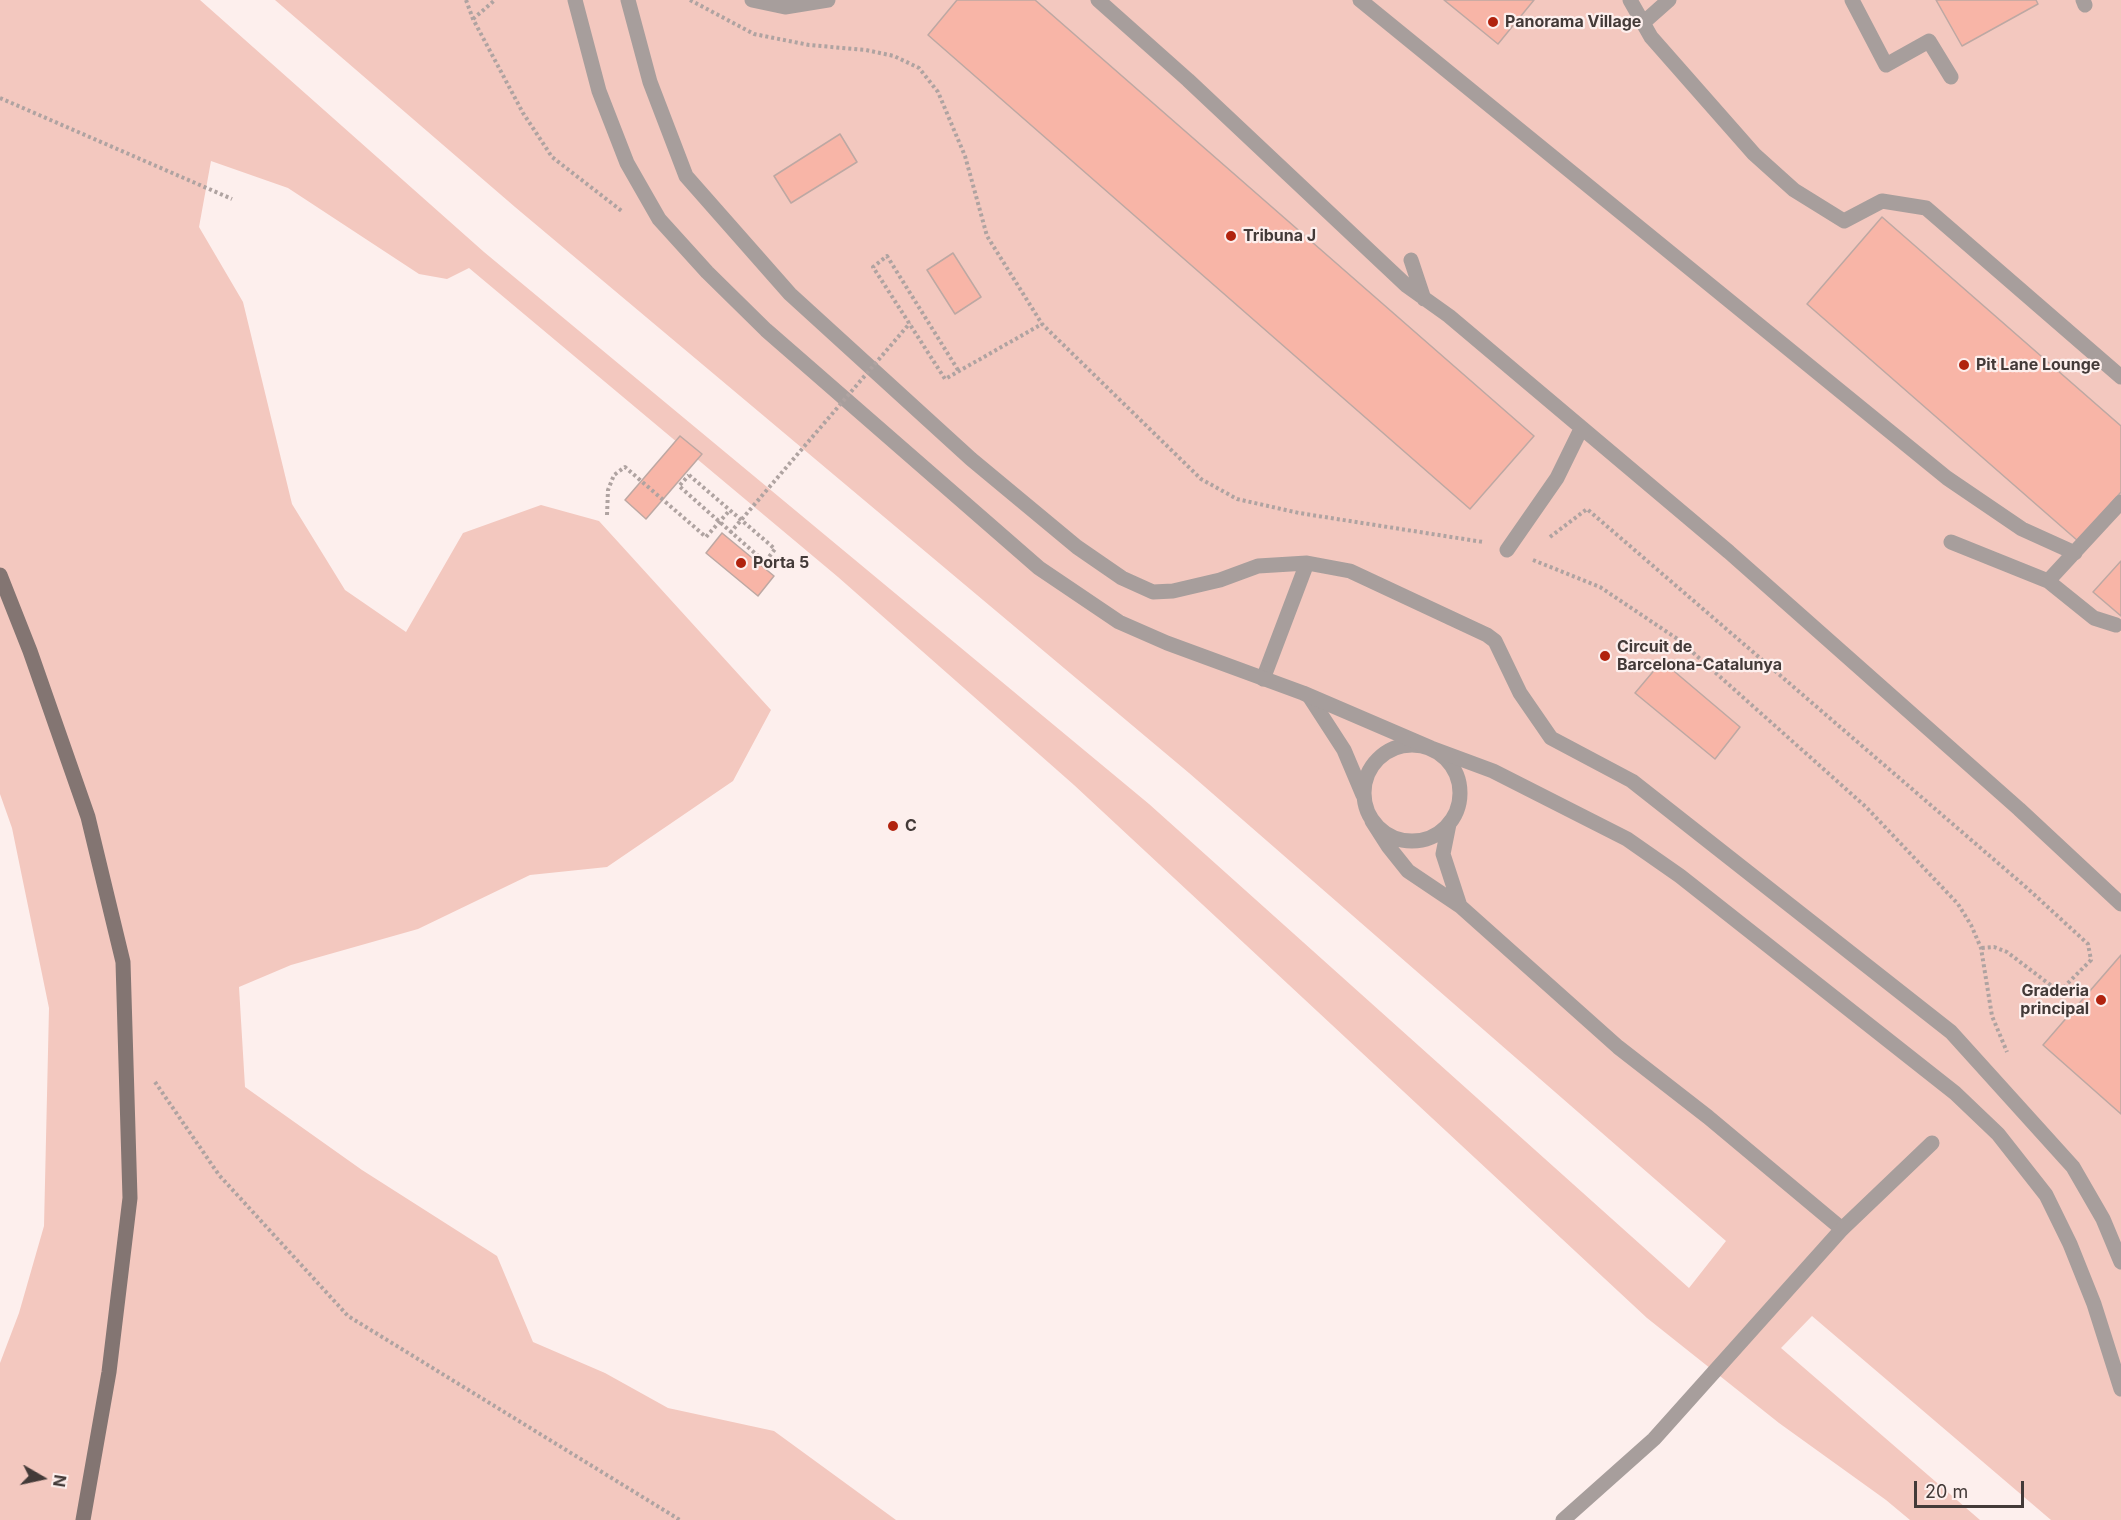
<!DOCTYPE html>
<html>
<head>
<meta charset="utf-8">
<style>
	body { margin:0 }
	#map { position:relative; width:2121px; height:1520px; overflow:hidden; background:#fdefed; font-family:Inter,sans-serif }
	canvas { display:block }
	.north { position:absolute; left:12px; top:1448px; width:60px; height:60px; -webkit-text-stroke:4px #fdefed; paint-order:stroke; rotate:99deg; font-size:16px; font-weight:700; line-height:24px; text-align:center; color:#433a38 }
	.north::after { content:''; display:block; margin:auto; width:21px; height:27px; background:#433a38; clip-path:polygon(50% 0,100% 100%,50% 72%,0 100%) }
	.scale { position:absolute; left:1914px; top:1481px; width:110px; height:27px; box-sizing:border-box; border:3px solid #433a38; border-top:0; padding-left:8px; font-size:18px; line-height:21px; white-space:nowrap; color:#433a38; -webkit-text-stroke:4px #fdefed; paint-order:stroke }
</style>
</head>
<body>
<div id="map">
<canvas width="2121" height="1520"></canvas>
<div class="north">N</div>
<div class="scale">20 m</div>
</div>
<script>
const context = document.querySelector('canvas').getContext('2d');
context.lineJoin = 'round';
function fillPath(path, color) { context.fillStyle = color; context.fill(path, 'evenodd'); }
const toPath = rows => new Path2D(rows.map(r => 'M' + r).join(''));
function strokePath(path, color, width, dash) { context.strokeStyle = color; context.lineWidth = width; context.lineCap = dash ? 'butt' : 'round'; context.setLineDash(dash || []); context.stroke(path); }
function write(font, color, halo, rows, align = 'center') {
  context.font = font + ' Inter,sans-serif'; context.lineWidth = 4.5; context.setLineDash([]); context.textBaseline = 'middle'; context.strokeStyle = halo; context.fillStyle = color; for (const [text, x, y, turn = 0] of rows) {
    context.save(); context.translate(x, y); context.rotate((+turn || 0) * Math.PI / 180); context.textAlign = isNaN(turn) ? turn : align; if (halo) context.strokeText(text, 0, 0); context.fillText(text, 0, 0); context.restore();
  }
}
const green = toPath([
	[0,0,200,0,484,252,1149,804,1689,1288,1726,1241,1189,773,515,207,275,0,2121,0,2121,1520,2051,1520,1812,1316,1781,1348,1980,1520,1910,1520,1886,1500,1779,1423,1647,1318,1074,785,838,577,469,268,447,279,419,274,288,188,211,161,199,227,243,302,292,504,345,590,406,632,463,533,541,505,599,521,771,710,733,781,607,867,530,875,418,929,291,965,239,987,245,1087,362,1170,497,1256,533,1342,605,1373,668,1408,774,1431,896,1520,0,1520,0,1363,19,1313,44,1226,49,1008,12,828,0,794]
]);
const building = toPath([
	[957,0,1035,0,1534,436,1470,509,928,35,957,0],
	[1444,0,1534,0,1498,44,1444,0],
	[1936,0,2036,0,2038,4,1962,46,1936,0],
	[840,134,857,162,791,203,774,176,840,134],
	[1882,217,2121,426,2121,492,2078,541,1807,304,1882,217],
	[953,253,981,297,955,314,927,270,953,253],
	[680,436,702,454,646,519,625,500,680,436],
	[722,533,774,576,758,596,706,553,722,533],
	[2121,561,2121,616,2093,592,2121,561],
	[1662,661,1740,727,1715,759,1635,693,1662,661],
	[2121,955,2121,1114,2043,1045,2121,955]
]);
const path = toPath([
	[466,0,473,19,523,113,552,157,623,212],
	[690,0,754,34,809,45,866,50,894,56,919,68,938,92,965,156,987,236,1042,324,1201,479,1237,499,1299,513,1483,542],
	[473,19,495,0],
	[0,98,232,199],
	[958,370,887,256,873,267,945,379,1042,324],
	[689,475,775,549,765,562,679,486,689,475],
	[607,515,608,490,614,475,625,467,706,537,730,510],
	[1550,537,1587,509,2027,888,2088,944,2091,960,2064,987,2057,990,2007,952,1994,947,1981,948],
	[1533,560,1600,587,1679,640,1867,808,1958,904,1971,925,1981,948,1992,1016,2007,1052],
	[155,1082,219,1175,348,1316,680,1520]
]);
const lane = toPath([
	[628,0,650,82,686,176,790,294,971,459,1077,547,1122,578,1153,592,1173,591,1220,580,1258,566,1307,563,1350,571,1487,635,1495,641,1520,693,1551,738,1632,781,1951,1032,2073,1167,2103,1219,2121,1262],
	[752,0,785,7,828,0],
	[1098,0,1188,80,1407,286,1449,316,1729,552,2019,809,2121,904],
	[1360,0,1947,478,2022,529,2075,553],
	[1630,0,1651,37,1754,154,1794,190,1844,221,1882,201,1926,208,2121,377],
	[1852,0,1886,65,1929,41,1951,77],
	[2083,0,2085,5],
	[1643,23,1669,0],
	[1411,260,1424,299],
	[1951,542,2048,581,2121,502],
	[1507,550,1557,478,1581,429],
	[2048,581,2094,618,2116,625],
	[1263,679,1307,563],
	[1309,696,1344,750,1363,795],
	'1364 793a48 48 0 1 1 96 0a48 48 0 1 1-96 0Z',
	[1372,821,1388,846,1408,871,1460,906,1618,1047,1708,1117,1842,1229],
	[1449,824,1443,854,1460,906]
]);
const street = toPath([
	[575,0,599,91,627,163,659,219,707,272,766,330,1039,568,1119,622,1167,643,1303,693,1431,748,1493,771,1627,839,1680,876,1955,1093,1998,1134,2046,1195,2070,1244,2094,1304,2121,1389],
	[1563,1520,1654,1439,1842,1229,1932,1143]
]);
const secondary = toPath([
	[0,575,30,651,88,817,123,962,130,1198,109,1372,83,1520]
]);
const pathBridge = toPath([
	[730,533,910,323]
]);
const markers = [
	[1493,22,6,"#b1230e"],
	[1231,236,6,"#b1230e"],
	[1964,365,6,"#b1230e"],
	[741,563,6,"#b1230e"],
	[1605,656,6,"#b1230e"],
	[893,826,6,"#b1230e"],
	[2101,1000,6,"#b1230e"]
];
const poiNames = [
	["Panorama Village",1505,22],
	["Tribuna J",1243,236],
	["Pit Lane Lounge",1976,365],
	["Porta 5",753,563],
	["Circuit de",1617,647],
	["Barcelona-Catalunya",1617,665],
	["C",905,826],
	["Graderia",2089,991,"right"],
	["principal",2089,1009,"right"]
];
fillPath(green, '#f3c8bf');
fillPath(building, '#f8b5a7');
strokePath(building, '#bda8a3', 1.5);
strokePath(path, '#afa3a1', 4, [3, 3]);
strokePath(lane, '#a79e9c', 15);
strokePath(street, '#a79e9c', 15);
strokePath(secondary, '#837572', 15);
strokePath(pathBridge, '#afa3a1', 4, [3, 3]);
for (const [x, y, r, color] of markers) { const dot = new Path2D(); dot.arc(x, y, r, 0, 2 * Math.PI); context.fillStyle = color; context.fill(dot); strokePath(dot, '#fdefed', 2); }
write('bold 16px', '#433a38', '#fdefed', poiNames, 'left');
</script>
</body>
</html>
